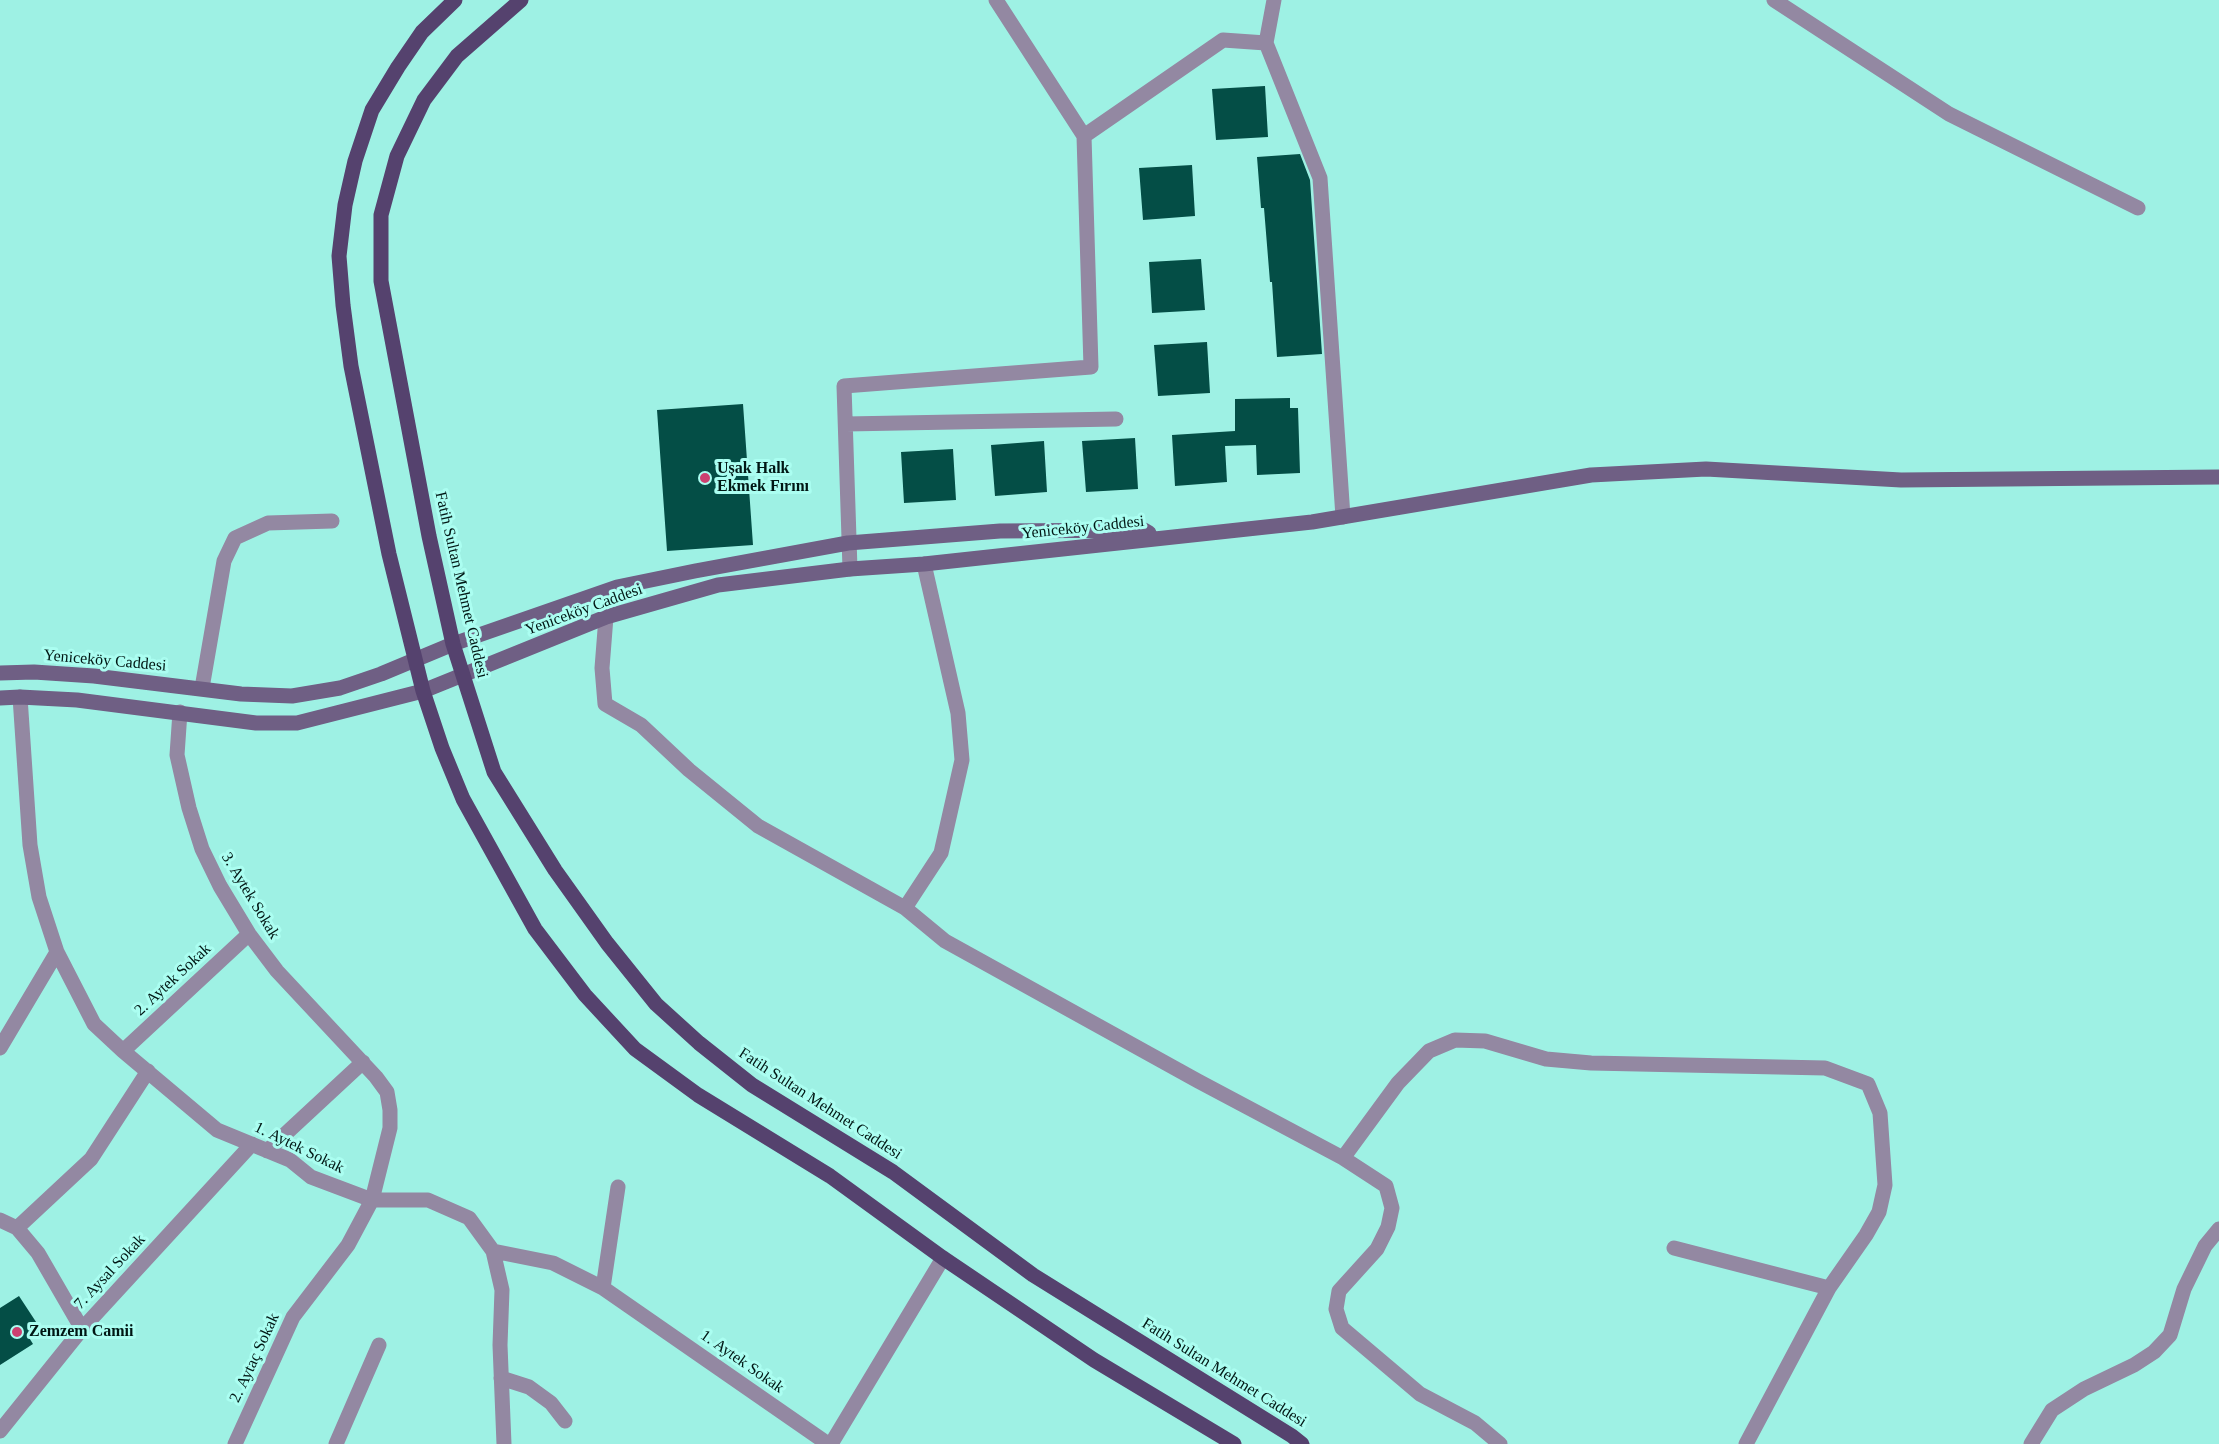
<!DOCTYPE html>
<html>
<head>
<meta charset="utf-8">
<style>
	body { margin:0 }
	canvas { display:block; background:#9ef1e4 }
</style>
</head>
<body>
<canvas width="2219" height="1444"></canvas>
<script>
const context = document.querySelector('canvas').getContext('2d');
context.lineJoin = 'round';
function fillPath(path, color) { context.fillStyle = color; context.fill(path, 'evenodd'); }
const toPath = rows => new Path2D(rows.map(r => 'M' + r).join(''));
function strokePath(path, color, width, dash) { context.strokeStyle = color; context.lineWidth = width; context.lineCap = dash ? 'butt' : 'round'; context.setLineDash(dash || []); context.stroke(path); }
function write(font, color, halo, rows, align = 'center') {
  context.font = font + ' "Times New Roman",serif'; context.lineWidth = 6; context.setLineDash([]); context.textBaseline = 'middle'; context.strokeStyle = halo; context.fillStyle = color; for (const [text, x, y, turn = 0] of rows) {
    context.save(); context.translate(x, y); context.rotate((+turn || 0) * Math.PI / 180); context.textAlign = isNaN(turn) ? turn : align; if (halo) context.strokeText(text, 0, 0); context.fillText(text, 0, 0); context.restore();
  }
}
const building = toPath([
	[1265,86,1268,137,1216,140,1212,89],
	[1300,154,1310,180,1322,354,1277,357,1272,282,1270,282,1264,208,1261,208,1257,157],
	[1192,165,1195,216,1143,220,1139,168],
	[1201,259,1205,310,1152,313,1149,262],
	[1207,342,1210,393,1158,396,1154,345],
	[1290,398,1290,408,1298,408,1300,473,1257,475,1256,445,1225,446,1227,482,1175,486,1172,435,1235,431,1235,399],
	[743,404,753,545,667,551,657,410],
	[1135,438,1138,489,1086,492,1082,441],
	[1044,441,1047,492,995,496,991,445],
	[953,449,956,500,904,503,901,452],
	[19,1296,40,1328,28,1336,33,1344,0,1365,0,1308]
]);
const street = toPath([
	[1774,0,1949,114,2138,208],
	[1266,43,1274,0],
	[1084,136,1223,40,1266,43,1320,178,1343,517],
	[846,424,1116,419],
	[850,569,844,386,1091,367,1084,136,996,0],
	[606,617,602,668,605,704,641,725,689,770,758,826,905,908,945,941,1198,1081,1343,1158,1386,1186,1392,1208,1388,1227,1377,1249,1339,1291,1336,1309,1342,1328,1420,1394,1475,1423,1500,1444],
	[202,688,224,561,235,538,268,523,332,521],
	[20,697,30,845,39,897,57,952,94,1024,123,1051,217,1130,290,1160,311,1177,372,1200,428,1200,469,1218,493,1251,553,1263,603,1288,828,1444],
	[180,712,177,755,189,808,202,849,220,886,249,934,277,971,376,1077,387,1092,390,1110,390,1128,372,1200,348,1245,293,1317,235,1444],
	[905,908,941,853,962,760,958,713,924,564],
	[0,1048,57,952],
	[123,1051,249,934],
	[267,1151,363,1062],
	[1343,1158,1398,1083,1429,1051,1455,1040,1485,1041,1546,1059,1591,1063,1825,1068,1868,1084,1880,1113,1885,1185,1879,1212,1866,1235,1829,1288,1746,1444],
	[0,1220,17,1228,38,1253,82,1329],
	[17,1228,91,1159,148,1071],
	[1674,1248,1829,1288],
	[493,1251,502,1290,500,1345,504,1444],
	[603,1288,618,1187],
	[501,1378,529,1387,551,1403,565,1421],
	[0,1431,82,1329,252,1144],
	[336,1444,379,1345],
	[831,1444,943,1258],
	[2031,1444,2052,1410,2084,1389,2134,1365,2154,1352,2170,1335,2184,1289,2205,1246,2219,1229]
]);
const secondary = toPath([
	[0,673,34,672,94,676,241,694,292,696,340,688,381,674,453,644,617,587,695,571,848,543,1000,531,1144,530,1149,533],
	[0,698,20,697,77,700,256,723,297,723,423,691,606,617,718,585,850,569,924,564,1312,522,1591,475,1706,469,1901,480,2219,477]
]);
const primary = toPath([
	[455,0,422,32,398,67,372,110,355,161,345,205,339,256,343,305,351,366,389,554,423,691,442,748,463,799,535,929,585,995,635,1049,698,1095,830,1176,943,1258,1094,1360,1234,1444],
	[521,0,457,56,424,100,397,156,381,215,381,281,429,536,453,644,494,772,555,870,607,943,656,1004,699,1043,752,1085,893,1172,1033,1275,1292,1436,1302,1444]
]);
const markers = [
	[705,478,6,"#cc4070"],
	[17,1332,6,"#cc4070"]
];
const poiNames = [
	["Uşak Halk",717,469],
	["Ekmek Fırını",717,487],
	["Zemzem Camii",29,1332]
];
const streetNames = [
	["Yeniceköy Caddesi",1083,528,-6],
	["Fatih Sultan Mehmet Caddesi",461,585,77],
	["Yeniceköy Caddesi",584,610,-20],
	["Yeniceköy Caddesi",105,661,5],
	["3. Aytek Sokak",250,896,59],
	["2. Aytek Sokak",173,980,-43],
	["Fatih Sultan Mehmet Caddesi",820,1104,33],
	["1. Aytek Sokak",299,1148,26],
	["7. Aysal Sokak",110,1272,-47],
	["2. Aytaç Sokak",255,1358,-65],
	["1. Aytek Sokak",742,1362,35],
	["Fatih Sultan Mehmet Caddesi",1224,1373,32]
];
fillPath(building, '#044e46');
strokePath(street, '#9388a2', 15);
strokePath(secondary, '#6f5f84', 15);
strokePath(primary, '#55426e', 15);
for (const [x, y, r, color] of markers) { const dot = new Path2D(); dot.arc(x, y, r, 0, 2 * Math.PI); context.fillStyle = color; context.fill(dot); strokePath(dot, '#abfef1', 2); }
write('bold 16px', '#001714', '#abfef1', poiNames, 'left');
write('16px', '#001714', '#abfef1', streetNames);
</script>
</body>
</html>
